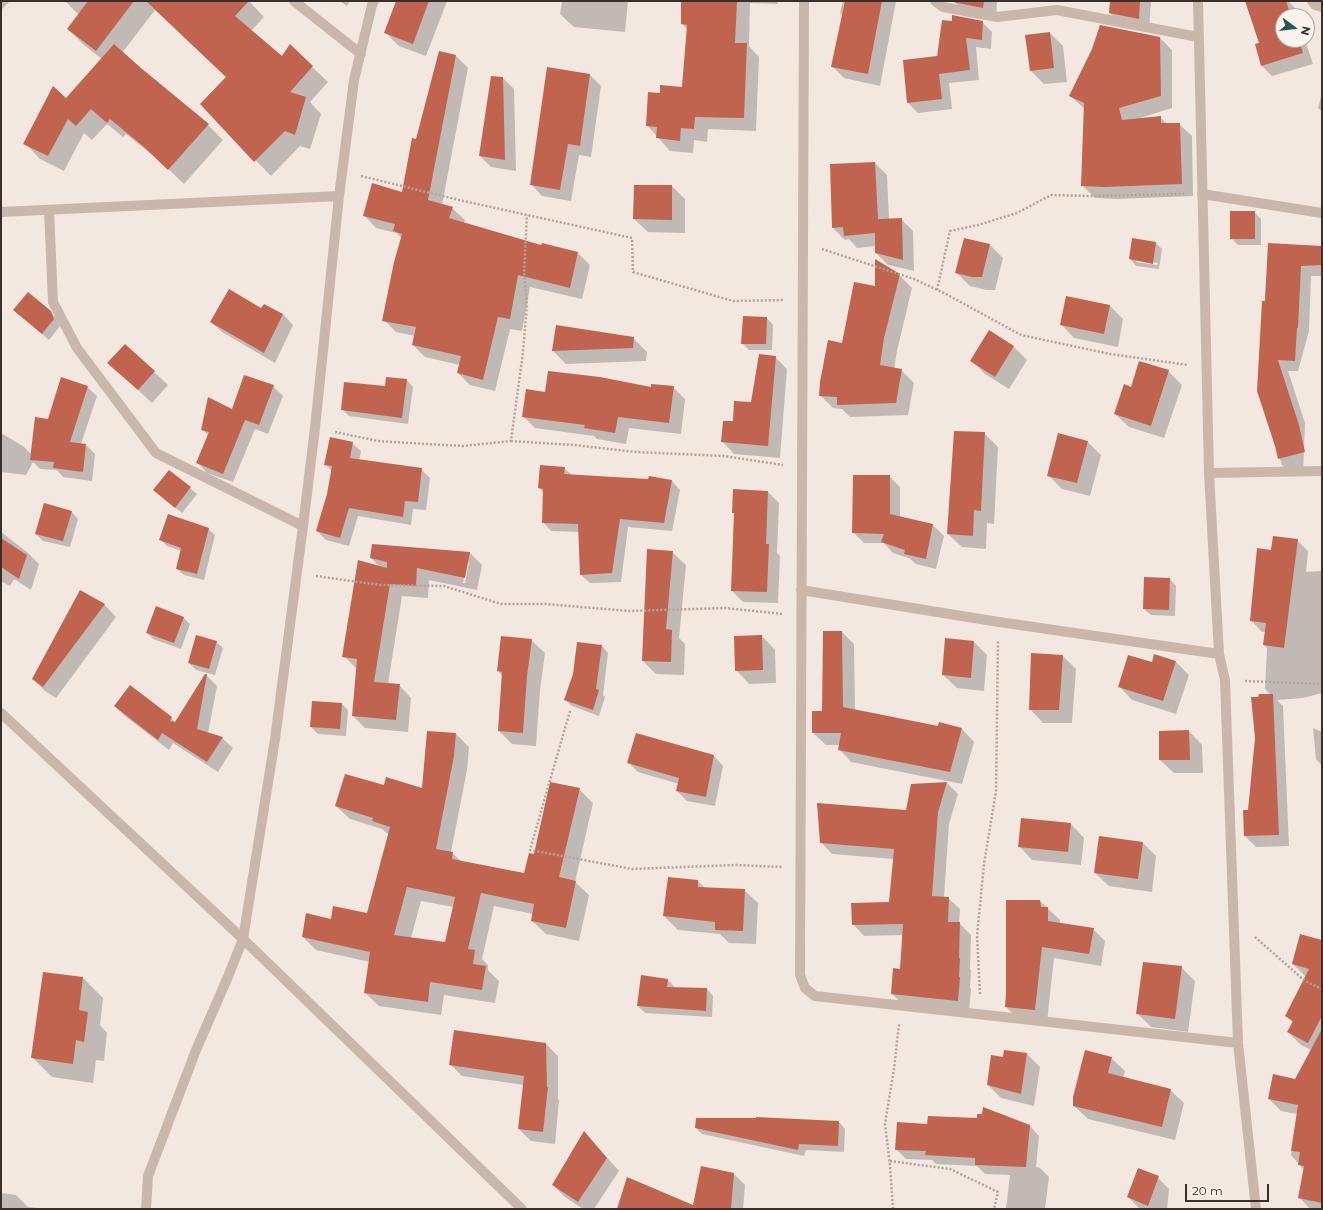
<!DOCTYPE html>
<html>
<head>
<meta charset="utf-8">
<style>
	body { margin:0 }
	#map { position:relative; width:1323px; height:1210px; overflow:hidden; background:#f2e8e0; font-family:Montserrat,sans-serif }
	canvas { display:block }
	.frame { position:absolute; inset:0; border:2px solid #382e2a; pointer-events:none }
	.north { position:absolute; left:1275px; top:8px; width:40px; height:40px; box-sizing:border-box; background:#faf2ec; border:1px solid #aca49e; border-radius:50%; rotate:105deg; font-size:11px; font-weight:700; line-height:16px; text-align:center; color:#382e2a }
	.north::after { content:''; display:block; margin:auto; width:14px; height:18px; background:#225858; clip-path:polygon(50% 0,100% 100%,50% 72%,0 100%) }
	.scale { position:absolute; left:1185px; top:1184px; width:84px; height:18px; box-sizing:border-box; border:2px solid #382e2a; border-top:0; padding-left:5px; font-size:12px; line-height:14px; white-space:nowrap; color:#382e2a; -webkit-text-stroke:3px #faf2ec; paint-order:stroke }
</style>
</head>
<body>
<div id="map">
<canvas width="1323" height="1210"></canvas>
<div class="frame"></div>
<div class="north">N</div>
<div class="scale">20 m</div>
</div>
<script>
const context = document.querySelector('canvas').getContext('2d');
context.lineJoin = 'round';
function fillPath(path, color) { context.fillStyle = color; context.fill(path, 'evenodd'); }
const toPath = rows => new Path2D(rows.map(r => 'M' + r).join(''));
function strokePath(path, color, width, dash) { context.strokeStyle = color; context.lineWidth = width; context.lineCap = dash ? 'butt' : 'round'; context.setLineDash(dash || []); context.stroke(path); }
const shadow = toPath([
	[1,1,10,1,1,10],
	[65,1,249,1,264,17,251,31,282,57,290,46,328,82,310,102,321,114,310,149,300,146,271,176,201,104,226,77,155,10,122,53,208,125,223,140,184,184,161,162,126,134,123,137,107,124,92,140,84,133,64,171,40,159,25,143,67,99,102,59,84,45,68,29,79,15],
	[340,1,350,1,347,6],
	[397,1,447,1,426,56,399,46,385,32],
	[562,1,628,1,625,32,574,27,560,14],
	[682,1,778,1,778,4,750,3,749,46,759,57,756,131,708,129,707,142,694,140,693,153,670,151,647,125,661,94,682,88,688,30,682,24],
	[843,1,896,1,880,86,844,78,832,66,843,16,840,13],
	[954,1,997,1,996,21,967,15],
	[1111,1,1151,1,1149,29,1120,23,1110,13],
	[1271,1,1288,1,1294,7,1297,16,1283,16,1283,40,1305,40,1313,64,1272,76,1261,65,1261,44],
	[982,22,992,32,991,49,976,47,979,80,949,83,952,109,918,113,908,103,904,61,938,58],
	[1050,33,1063,46,1067,82,1044,84,1031,71,1026,36],
	[1160,38,1172,50,1172,108,1137,119,1160,117,1167,124,1179,124,1192,136,1193,196,1118,199,1095,198,1082,185,1085,109,1070,96],
	[456,56,468,68,442,205,452,208,465,220,464,224,542,246,578,253,590,265,582,299,530,287,522,331,510,329,495,391,470,385,458,373,460,365,425,357,413,345,415,336,396,332,384,320,402,238,396,233,376,228,364,215,402,193,417,140],
	[589,74,601,86,591,157,579,155,571,201,542,196,531,184],
	[503,78,514,89,516,171,491,167,480,156],
	[1322,94,1322,112,1318,108],
	[875,163,887,175,889,219,901,219,913,231,914,271,888,265,876,253,876,246,857,248,849,239,845,240,833,228],
	[672,186,685,199,685,233,648,232,634,219],
	[1254,212,1261,219,1261,245,1238,245,1231,238],
	[1156,243,1162,249,1159,269,1136,266,1130,259],
	[1136,260,1158,263,1157,265,1136,262],
	[1269,244,1322,247,1322,276,1311,276,1309,331,1298,371,1288,371,1305,423,1303,476,1293,476,1282,465,1258,391],
	[990,245,1003,258,995,290,986,290,970,286,957,273],
	[899,275,912,288,897,351,894,369,901,370,914,383,908,415,850,417,842,409,833,408,820,395,843,344],
	[1110,306,1123,319,1118,347,1074,338,1061,324],
	[262,310,283,314,293,325,275,363,222,332,211,322],
	[50,312,57,319,60,326,49,340,21,316],
	[767,318,773,325,772,350,749,350,742,343],
	[990,331,1014,347,1027,360,1009,389,985,374,972,361],
	[633,338,647,352,646,361,566,364,553,351],
	[775,357,787,369,780,458,734,454,722,441,734,422,752,404],
	[109,363,154,372,168,385,152,403],
	[1168,371,1182,385,1164,438,1129,427,1115,414,1131,388],
	[407,380,413,387,408,424,349,416,342,409,386,387],
	[273,386,283,396,268,434,255,429,233,482,207,473,198,463,209,436,202,429],
	[87,387,97,396,81,444,86,445,95,454,92,481,63,477,57,470,40,469,33,462,26,475,1,472,1,433,23,446,32,455,48,420],
	[673,387,685,399,681,434,629,428,626,444,597,439,594,436,535,428,523,416,546,393],
	[984,433,998,447,994,524,987,523,986,549,962,547,948,534],
	[1088,442,1101,455,1090,496,1062,489,1048,475],
	[352,443,361,451,359,461,421,469,430,478,426,510,413,509,411,525,358,516,349,546,326,540,317,531,328,494,332,471,325,464],
	[564,468,573,476,672,481,680,490,672,531,628,527,621,582,590,583,581,575,579,532,551,531,543,522,544,493,539,488],
	[169,471,197,494,182,513,154,490],
	[889,476,900,487,900,518,933,525,944,536,936,569,916,564,909,558,893,553,884,543,864,543,853,532],
	[768,492,779,503,777,553,780,556,778,603,743,602,732,591,735,514,733,512],
	[44,504,72,512,78,519,70,547,43,541,36,534],
	[208,529,215,535,204,580,184,575,177,569,182,551,167,546,160,539],
	[1,532,27,552,39,564,31,590,14,579,10,586,1,581],
	[1297,540,1308,551,1306,572,1322,571,1322,693,1303,698,1277,700,1283,706,1289,846,1256,847,1245,836,1271,695,1265,689,1267,648,1264,645,1266,632,1262,632,1251,620,1272,551],
	[373,545,470,553,482,565,477,590,429,580,428,598,402,596,388,684,399,685,411,698,408,732,365,728,353,716,357,669,344,656,380,567,371,558],
	[467,562,469,562,465,583,463,583],
	[672,552,686,565,679,638,685,644,684,675,656,674,643,661],
	[1170,579,1176,586,1175,616,1151,615,1144,609],
	[104,604,116,617,56,698,45,691,33,679],
	[183,617,190,624,181,649,153,639,147,632],
	[824,632,842,632,854,644,855,711,938,727,962,729,974,742,962,784,851,762,839,749,840,745,826,745,813,733,823,712],
	[762,636,775,650,776,683,749,684,736,670],
	[531,640,545,653,540,690,536,746,512,744,499,731,502,676,498,671],
	[216,642,223,648,215,675,196,670,189,663],
	[974,642,987,655,984,691,957,688,943,675],
	[578,643,602,646,608,653,603,695,605,697,599,716,572,706,565,700,574,675],
	[1063,656,1076,669,1072,723,1043,723,1030,709],
	[1176,662,1189,675,1176,714,1132,700,1119,686,1152,664],
	[206,675,217,686,208,733,222,738,233,748,218,772,173,743,169,750,125,716,115,706,171,718,176,723],
	[313,702,342,704,348,710,346,736,318,734,311,727],
	[1313,728,1322,732,1322,766,1316,759],
	[1189,731,1202,745,1203,773,1174,773,1160,760],
	[456,734,469,747,467,770,451,852,462,862,525,874,534,855,579,789,593,803,575,882,589,895,579,941,546,934,532,921,533,914,494,906,482,959,488,965,488,970,499,981,495,1003,444,995,441,1015,379,1006,365,993,370,962,316,950,303,937,332,920,367,914,389,835,382,829,350,819,336,806,384,786,422,789],
	[421,901,454,907,446,943,411,938],
	[714,756,723,766,715,806,687,801,677,791,679,784,638,772,628,762],
	[947,783,958,794,949,824,944,898,948,898,960,909,959,923,971,935,970,969,971,970,970,988,971,989,969,1012,904,1005,892,994,901,970,903,935,864,936,853,924,890,903,894,859,832,854,821,842,907,811,912,785],
	[1071,824,1084,838,1081,865,1032,860,1019,846],
	[1143,843,1156,856,1152,892,1109,886,1095,873],
	[698,881,705,888,744,890,758,903,756,944,729,943,720,934,678,930,664,916],
	[1040,901,1060,920,1060,924,1093,929,1105,941,1101,966,1054,958,1047,1022,1018,1019,1006,1007],
	[1322,941,1322,1209,1310,1209,1299,1197,1304,1170,1291,1155,1297,1114,1281,1111,1269,1099,1295,1080,1311,1050,1301,1045,1288,1032,1293,1023,1286,1016,1306,977,1293,964],
	[1181,967,1195,981,1188,1032,1151,1027,1138,1014],
	[83,978,103,998,100,1025,107,1033,104,1061,96,1060,93,1083,52,1077,32,1057],
	[668,980,674,986,674,988,707,989,713,996,712,1017,645,1013,638,1006],
	[455,1031,546,1044,558,1056,558,1099,559,1100,555,1144,531,1141,519,1129,524,1085,462,1076,450,1064],
	[1027,1054,1040,1067,1034,1106,1001,1098,988,1085,1003,1058],
	[1111,1058,1125,1071,1123,1078,1170,1090,1184,1103,1175,1140,1088,1119,1074,1106],
	[978,1119,1030,1126,1039,1136,1036,1167,1040,1168,1049,1177,1045,1209,1006,1209,1010,1175,985,1174,977,1166,936,1164,932,1160,906,1159,896,1149,928,1125],
	[839,1122,845,1129,844,1152,806,1150,804,1156,702,1134,696,1128],
	[584,1132,619,1171,594,1209,583,1209,565,1197,553,1185],
	[733,1173,745,1185,743,1209,618,1209,694,1206],
	[1156,1176,1169,1189,1167,1209,1140,1209,1128,1197],
	[1,1193,16,1195,28,1207,46,1209,1,1209]
]);
const building = toPath([
	[88,1,134,1,96,51,67,29],
	[146,1,249,1,235,16,282,56,290,44,313,66,290,92,306,97,295,135,285,131,254,162,200,104,226,77],
	[396,1,429,1,413,44,384,33],
	[681,1,737,1,735,43,747,43,744,118,695,117,694,129,681,128,680,141,656,138,657,127,646,126,648,92,660,93,660,85,682,87,687,25,681,24],
	[845,1,882,1,868,74,831,67],
	[953,1,984,1,983,8,953,2],
	[1110,1,1140,1,1139,19,1109,13],
	[1245,1,1286,1,1291,16,1283,16,1283,40,1299,40,1303,53,1261,66,1255,44,1259,43],
	[952,15,983,21,982,40,966,38,970,70,939,74,942,99,907,103,903,60,937,56,937,57,942,20,952,21],
	[1100,25,1160,37,1161,96,1119,108,1122,120,1161,116,1161,123,1180,123,1182,184,1105,187,1081,186,1084,103,1069,96,1092,49],
	[1050,32,1054,68,1030,71,1025,35],
	[114,44,141,68,209,124,168,170,144,147,110,119,107,123,91,109,76,126,68,119,48,156,23,144,53,86,66,98],
	[439,51,456,55,428,200,453,207,449,218,541,245,542,243,578,252,570,288,518,275,510,319,498,317,483,380,457,373,461,356,412,345,416,327,382,321,394,262,402,234,393,231,395,224,363,216,372,183,402,192,412,138,416,139],
	[547,67,590,74,580,146,568,144,560,190,530,185],
	[491,76,503,77,505,160,479,156],
	[875,162,878,219,902,218,903,260,875,253,875,233,844,236,843,227,832,228,830,164],
	[634,185,672,185,672,220,633,219],
	[1230,211,1255,211,1255,239,1230,239],
	[964,238,990,244,982,277,972,277,955,273],
	[1132,238,1156,242,1153,264,1129,259],
	[1268,243,1322,246,1322,265,1301,266,1298,328,1297,328,1295,361,1278,360,1299,425,1305,452,1278,459,1275,446,1257,391,1262,301,1265,301],
	[875,259,900,274,884,338,880,365,902,369,896,403,837,405,837,397,819,396,820,382,828,340,842,343,854,282,875,286],
	[229,289,261,308,264,304,283,314,264,353,210,322],
	[28,292,51,311,54,319,42,334,13,310],
	[1066,296,1110,305,1104,334,1060,325],
	[743,316,767,317,766,344,741,344],
	[556,325,634,337,633,348,552,351],
	[989,330,1014,346,995,377,970,361],
	[125,344,155,371,138,390,107,363],
	[759,354,776,356,768,446,721,442,723,421,733,421,734,401,751,402],
	[1139,361,1169,370,1151,426,1114,414,1124,384,1131,387],
	[548,371,600,377,651,387,651,384,674,386,669,423,618,417,615,433,584,428,585,425,522,417,526,389,545,392],
	[244,375,274,385,259,425,245,420,223,474,196,463,209,432,201,430,208,397,232,409],
	[61,377,88,386,70,442,86,444,83,472,53,468,54,462,30,460,35,417,48,419],
	[386,377,407,379,402,418,341,410,344,382,385,386],
	[954,431,985,432,981,511,974,510,973,536,947,534],
	[1058,433,1088,441,1077,483,1047,476],
	[330,437,353,442,350,458,422,468,418,502,405,501,403,517,349,508,340,538,316,531,327,494,332,466,324,465],
	[540,465,565,467,564,474,648,479,649,476,672,480,664,523,620,519,612,573,580,575,578,524,542,523,543,489,538,488],
	[169,470,191,487,175,508,153,490],
	[853,475,890,475,890,514,933,524,926,559,904,554,905,550,881,542,884,534,852,533],
	[733,489,768,491,766,544,769,544,767,592,731,591,734,513,732,513],
	[44,503,72,511,63,541,35,534],
	[168,514,209,528,197,574,176,569,181,548,159,540],
	[1273,536,1298,539,1284,648,1263,645,1266,623,1250,621,1257,548,1271,550],
	[1,538,27,555,19,579,1,567],
	[372,544,470,552,465,578,417,568,416,586,390,584,374,682,400,684,396,720,352,716,357,659,342,657,358,560,387,568,387,562,370,558],
	[647,549,673,551,666,629,672,630,671,662,642,661],
	[1144,577,1170,578,1169,610,1143,609],
	[80,590,105,604,43,687,32,679],
	[156,606,184,617,174,643,146,633],
	[823,631,842,631,843,707,938,726,939,722,962,728,950,772,838,750,841,733,812,733,812,711,822,711],
	[196,635,217,641,209,669,188,663],
	[762,635,763,670,735,671,734,636],
	[501,636,532,639,527,676,523,733,498,731,502,672,497,671],
	[945,638,974,641,971,678,942,675],
	[577,642,602,645,596,689,599,690,593,710,564,700,573,674],
	[1031,653,1063,655,1059,710,1029,710],
	[1154,654,1176,661,1163,701,1118,687,1128,655,1152,662],
	[205,674,207,674,197,729,223,737,207,762,162,733,158,740,114,706,130,685,172,717,170,721,175,722],
	[1259,694,1273,694,1279,835,1244,836,1243,810,1248,810,1255,738,1251,697,1258,697],
	[312,701,342,703,340,729,310,727],
	[1189,730,1190,760,1159,760,1159,731],
	[427,731,456,733,454,756,436,849,453,852,452,859,524,873,529,853,534,854,550,782,580,788,559,877,576,881,566,928,531,921,534,904,481,893,468,949,475,950,473,964,486,966,482,990,430,982,428,1002,364,993,370,952,302,937,306,913,331,919,333,906,367,913,390,827,372,821,373,818,335,806,345,774,384,785,386,777,422,788],
	[407,887,455,897,445,942,394,935],
	[636,733,714,755,706,797,676,791,679,778,627,763],
	[947,782,938,812,932,896,949,897,948,922,960,922,959,958,960,958,959,977,960,977,958,1001,891,994,893,968,900,969,903,924,852,925,851,903,889,902,894,849,820,843,817,803,906,810,911,784],
	[1021,818,1071,823,1068,852,1018,847],
	[1099,836,1143,842,1138,879,1094,873],
	[668,877,698,880,698,887,745,889,743,931,715,930,715,922,663,916],
	[1006,900,1040,900,1041,907,1048,907,1048,921,1094,928,1089,954,1042,947,1035,1010,1005,1007,1006,993],
	[1300,934,1322,940,1322,1016,1308,1043,1287,1032,1293,1021,1285,1016,1309,969,1292,964],
	[1143,962,1182,966,1175,1019,1136,1014],
	[43,972,83,977,79,1010,88,1012,84,1042,76,1040,73,1064,31,1058],
	[641,975,668,979,667,987,707,988,706,1011,637,1006],
	[1322,1029,1322,1203,1298,1198,1304,1166,1298,1165,1300,1152,1291,1151,1298,1105,1268,1099,1273,1074,1295,1079],
	[454,1030,546,1043,547,1087,548,1087,543,1132,518,1129,524,1076,449,1065],
	[1004,1050,1027,1053,1021,1094,987,1085,991,1055,1003,1057],
	[1085,1050,1112,1057,1108,1073,1171,1089,1162,1127,1073,1106,1073,1097],
	[983,1107,1030,1125,1026,1167,975,1165,975,1158,925,1155,926,1151,895,1150,897,1122,927,1124,928,1116,977,1118,977,1114,982,1114],
	[756,1117,839,1121,838,1146,799,1144,798,1150,695,1128,696,1118,756,1118],
	[584,1131,607,1158,578,1202,552,1185],
	[701,1166,734,1173,731,1209,617,1209,627,1177,693,1205],
	[1138,1168,1159,1176,1148,1206,1127,1197]
]);
const path = toPath([
	[361,176,459,200,632,238,633,272,733,301,784,300],
	[822,249,914,279,946,294,1021,335,1110,354,1188,365],
	[937,290,950,231,978,225,1017,213,1051,195,1089,196,1184,194],
	[335,432,378,441,426,444,463,446,511,441,523,352,527,305,524,272,527,215],
	[511,441,574,445,636,452,724,456,783,465],
	[316,576,380,585,444,586,501,604,546,604,629,611,725,608,783,614],
	[1245,681,1322,684],
	[570,711,530,850,632,869,735,865,782,867],
	[1255,937,1305,981,1322,989],
	[980,994,977,936,984,864,996,791,998,641],
	[890,1161,950,1169,998,1192,994,1209],
	[893,1209,890,1165,885,1124,894,1069,899,1024]
]);
const minor = toPath([
	[294,1,361,54],
	[804,1,800,975,805,988,815,996,1238,1043],
	[935,1,943,7,997,17,1057,10,1198,37],
	[1198,1,1209,473,1219,654,1225,680,1238,1043,1256,1209],
	[1312,1,1315,5,1322,7],
	[1202,194,1322,213],
	[49,210,53,302,77,348,156,453,303,526],
	[1,212,339,196],
	[1209,473,1322,471],
	[801,590,999,622,1219,654],
	[1,713,243,939,522,1209],
	[146,1209,148,1176,196,1050,227,979,243,939,275,739,303,526,315,428,339,196,354,80,372,5,374,1]
]);
fillPath(shadow, '#0003');
fillPath(building, '#c0634f');
strokePath(path, '#b6a196', 2.5, [2, 2]);
strokePath(minor, '#cab7ac', 10);
</script>
</body>
</html>
